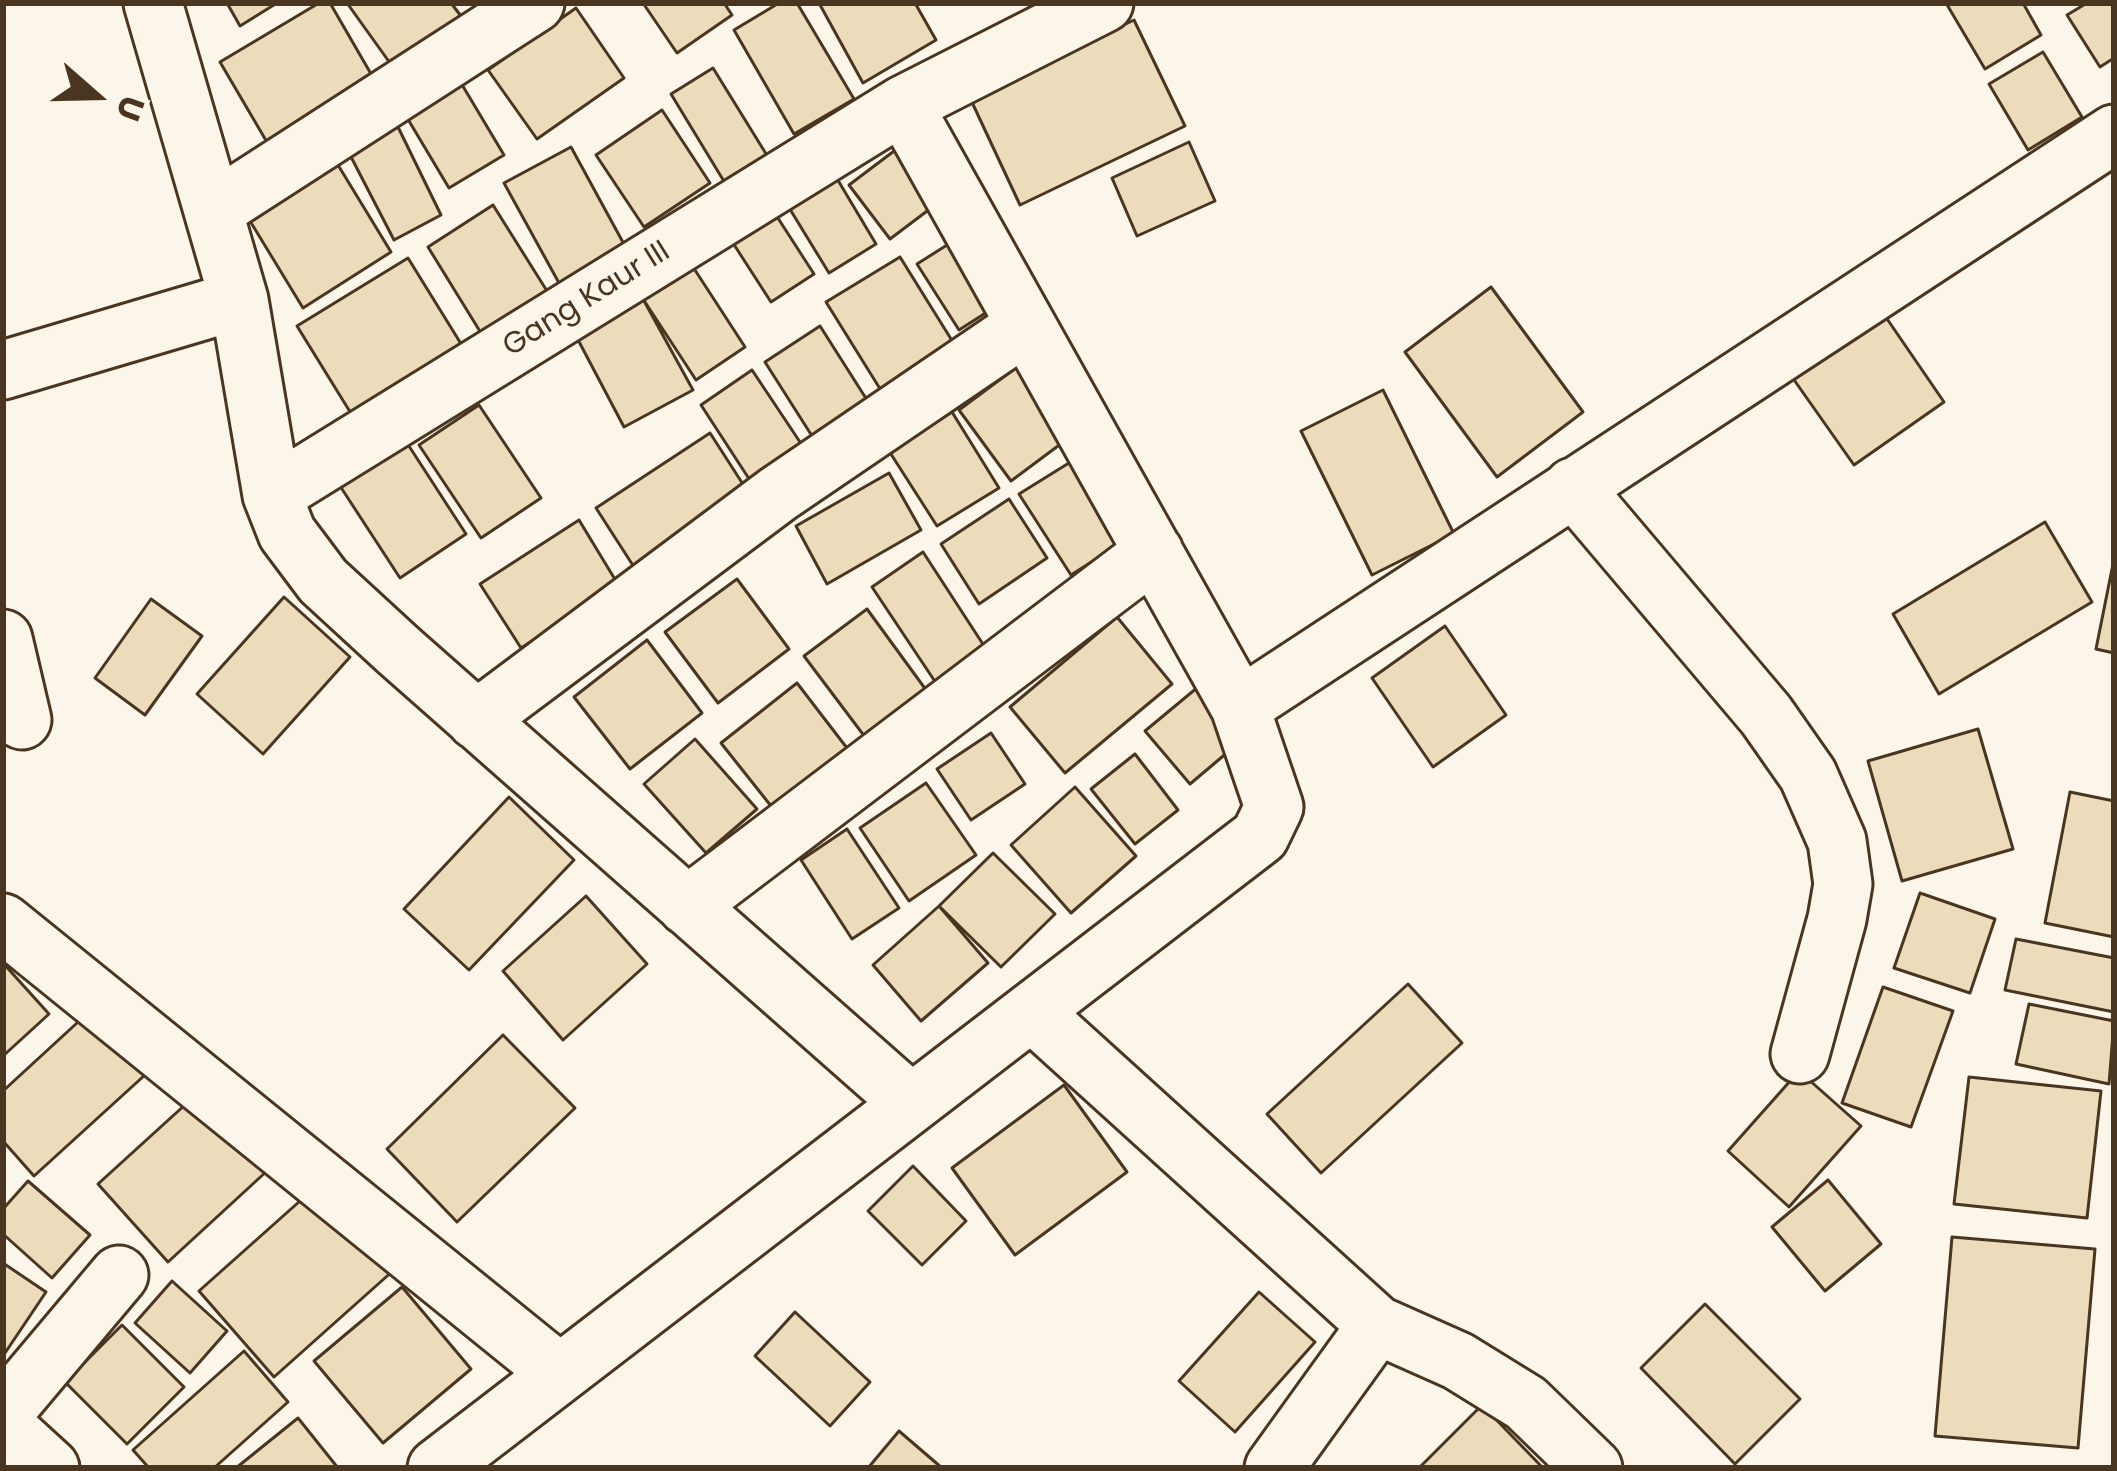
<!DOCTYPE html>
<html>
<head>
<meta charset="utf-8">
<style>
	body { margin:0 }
	#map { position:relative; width:2117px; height:1471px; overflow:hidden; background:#fbf6e9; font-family:Poppins,sans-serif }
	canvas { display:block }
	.frame { position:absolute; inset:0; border:6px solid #4a3520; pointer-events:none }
	.north { position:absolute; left:36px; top:36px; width:120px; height:120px; -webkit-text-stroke:9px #fbf6e9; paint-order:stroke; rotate:110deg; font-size:33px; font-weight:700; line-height:48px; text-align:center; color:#4a3520 }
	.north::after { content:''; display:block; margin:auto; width:42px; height:54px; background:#4a3520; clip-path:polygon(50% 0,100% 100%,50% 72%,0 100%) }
</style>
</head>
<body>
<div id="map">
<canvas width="2117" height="1471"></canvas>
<div class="frame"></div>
<div class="north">U</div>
</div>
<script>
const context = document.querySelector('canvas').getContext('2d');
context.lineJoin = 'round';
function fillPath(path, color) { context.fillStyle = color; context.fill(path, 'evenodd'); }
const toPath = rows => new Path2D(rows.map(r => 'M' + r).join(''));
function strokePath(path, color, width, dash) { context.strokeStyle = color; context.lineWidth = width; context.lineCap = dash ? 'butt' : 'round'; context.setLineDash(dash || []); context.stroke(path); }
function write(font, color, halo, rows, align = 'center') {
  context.font = font + ' Poppins,sans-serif'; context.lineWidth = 9; context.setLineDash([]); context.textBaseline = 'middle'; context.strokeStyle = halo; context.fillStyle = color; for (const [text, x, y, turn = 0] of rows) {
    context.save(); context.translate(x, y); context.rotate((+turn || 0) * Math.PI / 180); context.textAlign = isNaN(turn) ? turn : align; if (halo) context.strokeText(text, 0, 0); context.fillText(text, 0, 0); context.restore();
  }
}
const building = toPath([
	[227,3,277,3,240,26,227,3],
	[319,3,330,3,378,86,271,149,220,62,319,3],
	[347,3,451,3,464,20,395,70,347,3],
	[643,3,724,3,732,15,677,53,643,3],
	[779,3,797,3,854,99,794,134,734,30,779,3],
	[819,3,915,3,936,40,863,83,819,3],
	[1946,3,2023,3,2041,35,1985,69,1946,3],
	[2087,3,2114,3,2114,58,2100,67,2067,15,2087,3],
	[576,8,624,78,537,139,488,70,576,8],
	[1134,20,1185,126,1020,205,970,98,1134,20],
	[2043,52,2082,117,2028,150,1989,84,2043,52],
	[713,68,768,157,725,183,671,94,713,68],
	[461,83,504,155,449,188,406,116,461,83],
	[662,110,710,183,644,227,596,155,662,110],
	[398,127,441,215,394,240,349,153,398,127],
	[910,139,951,193,890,239,849,185,910,139],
	[1189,142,1215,201,1137,236,1112,178,1189,142],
	[571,147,625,246,559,283,504,183,571,147],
	[338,165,391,252,303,308,250,221,338,165],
	[836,177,876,244,829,273,788,206,836,177],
	[493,205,547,291,481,333,428,247,493,205],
	[774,212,814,274,771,302,731,240,774,212],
	[966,233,1009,298,959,330,917,264,966,233],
	[900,257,956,347,882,392,826,302,900,257],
	[408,258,463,347,352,415,297,326,408,258],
	[693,267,745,347,696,380,643,299,693,267],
	[1491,287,1583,412,1497,477,1405,352,1491,287],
	[643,299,693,390,624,427,576,336,643,299],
	[1883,313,1944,402,1854,465,1792,377,1883,313],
	[820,326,874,411,819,447,765,362,820,326],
	[1021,364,1074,434,1011,481,959,410,1021,364],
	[752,370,808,454,755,488,701,405,752,370],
	[1383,390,1454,534,1372,575,1301,431,1383,390],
	[479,405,541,498,481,538,419,445,479,405],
	[952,412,999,488,937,526,889,451,952,412],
	[710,433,748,492,634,567,596,508,710,433],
	[407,443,466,534,400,578,340,486,407,443],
	[1085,453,1135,534,1071,575,1019,494,1085,453],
	[889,473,921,530,827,584,796,526,889,473],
	[1009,499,1047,558,979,604,941,544,1009,499],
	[579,520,619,586,521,648,480,584,579,520],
	[2045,522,2092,602,1939,694,1893,614,2045,522],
	[923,552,990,655,940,689,872,587,923,552],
	[2114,559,2114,653,2096,649,2114,559],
	[737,579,789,649,718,703,665,632,737,579],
	[284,597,350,657,263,754,197,694,284,597],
	[151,599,202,636,145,715,95,678,151,599],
	[867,609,929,694,868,741,804,656,867,609],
	[1117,617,1172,684,1065,773,1010,707,1117,617],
	[1445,626,1506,715,1433,767,1372,678,1445,626],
	[647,640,702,713,630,769,574,697,647,640],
	[1204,682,1248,735,1190,784,1145,731,1204,682],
	[797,683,850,752,775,811,721,743,797,683],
	[1978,729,2013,849,1902,881,1868,761,1978,729],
	[991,733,1025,784,971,820,937,769,991,733],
	[695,739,757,809,706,853,644,784,695,739],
	[1135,754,1178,810,1135,844,1091,789,1135,754],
	[926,783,976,855,909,901,860,828,926,783],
	[1075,787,1136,856,1071,913,1011,845,1075,787],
	[2070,792,2114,801,2114,937,2045,923,2070,792],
	[509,797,574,860,469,970,404,909,509,797],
	[847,829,899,908,852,939,801,860,847,829],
	[993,853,1055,914,1001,967,939,906,993,853],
	[1920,893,1995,919,1970,993,1894,968,1920,893],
	[586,896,647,964,563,1040,503,971,586,896],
	[939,906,988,963,921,1021,873,965,939,906],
	[2016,939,2114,958,2114,1012,2005,990,2016,939],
	[3,963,49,1014,3,1056,3,963],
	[1408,984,1462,1043,1321,1173,1267,1114,1408,984],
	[1883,987,1953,1011,1911,1127,1842,1103,1883,987],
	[2029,1004,2114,1021,2109,1084,2016,1064,2029,1004],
	[90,1011,146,1074,34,1176,3,1141,3,1091,90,1011],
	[503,1035,575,1108,457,1222,387,1149,503,1035],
	[1799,1071,1861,1126,1789,1207,1728,1151,1799,1071],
	[1969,1077,2101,1091,2087,1218,1954,1204,1969,1077],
	[1064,1085,1127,1172,1015,1255,952,1168,1064,1085],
	[198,1093,268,1170,168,1262,98,1184,198,1093],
	[913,1166,966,1221,922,1265,868,1211,913,1166],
	[1828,1180,1881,1244,1825,1291,1772,1227,1828,1180],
	[28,1181,90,1235,52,1278,3,1234,3,1209,28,1181],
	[319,1184,395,1269,274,1377,199,1291,319,1184],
	[1952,1237,2095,1249,2078,1448,1935,1436,1952,1237],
	[3,1263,46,1292,5,1353,3,1352,3,1263],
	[172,1281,227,1331,190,1373,135,1323,172,1281],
	[402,1287,471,1369,383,1443,314,1361,402,1287],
	[1259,1292,1315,1342,1235,1432,1179,1381,1259,1292],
	[1705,1304,1800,1399,1735,1464,1641,1368,1705,1304],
	[795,1312,870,1382,830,1426,755,1356,795,1312],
	[122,1325,184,1387,127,1444,65,1382,122,1325],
	[244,1351,288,1402,214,1468,149,1468,133,1450,244,1351],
	[1482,1405,1543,1468,1419,1468,1482,1405],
	[298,1418,338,1468,236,1468,298,1418],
	[899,1431,942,1468,868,1468,899,1431]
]);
const minor = toPath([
	[153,3,239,300,272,495,287,533,323,581,398,650,911,1103],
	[1104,3,903,105,1240,707,2114,134],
	[214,210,535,3],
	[3,370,239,300],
	[1573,487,1766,715,1808,775,1837,841,1843,884,1837,919,1800,1054],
	[272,495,903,105],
	[3,639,22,720],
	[476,720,778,494,1025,326],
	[687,906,1154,552],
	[3,923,558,1372],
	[1033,1013,1377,1325,1458,1361,1526,1403,1593,1468],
	[3,1413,119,1275],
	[3,1425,50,1468],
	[437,1468,1260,836,1274,807,1240,707],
	[1274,1468,1377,1325]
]);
const streetNames = [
	["Gang Kaur III",587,300,-32]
];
fillPath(building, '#ecdcbc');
strokePath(building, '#4a3520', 3);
strokePath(minor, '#4a3520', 63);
strokePath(minor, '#fbf6e9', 57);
write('30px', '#4a3520', '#fbf6e9', streetNames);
</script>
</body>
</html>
